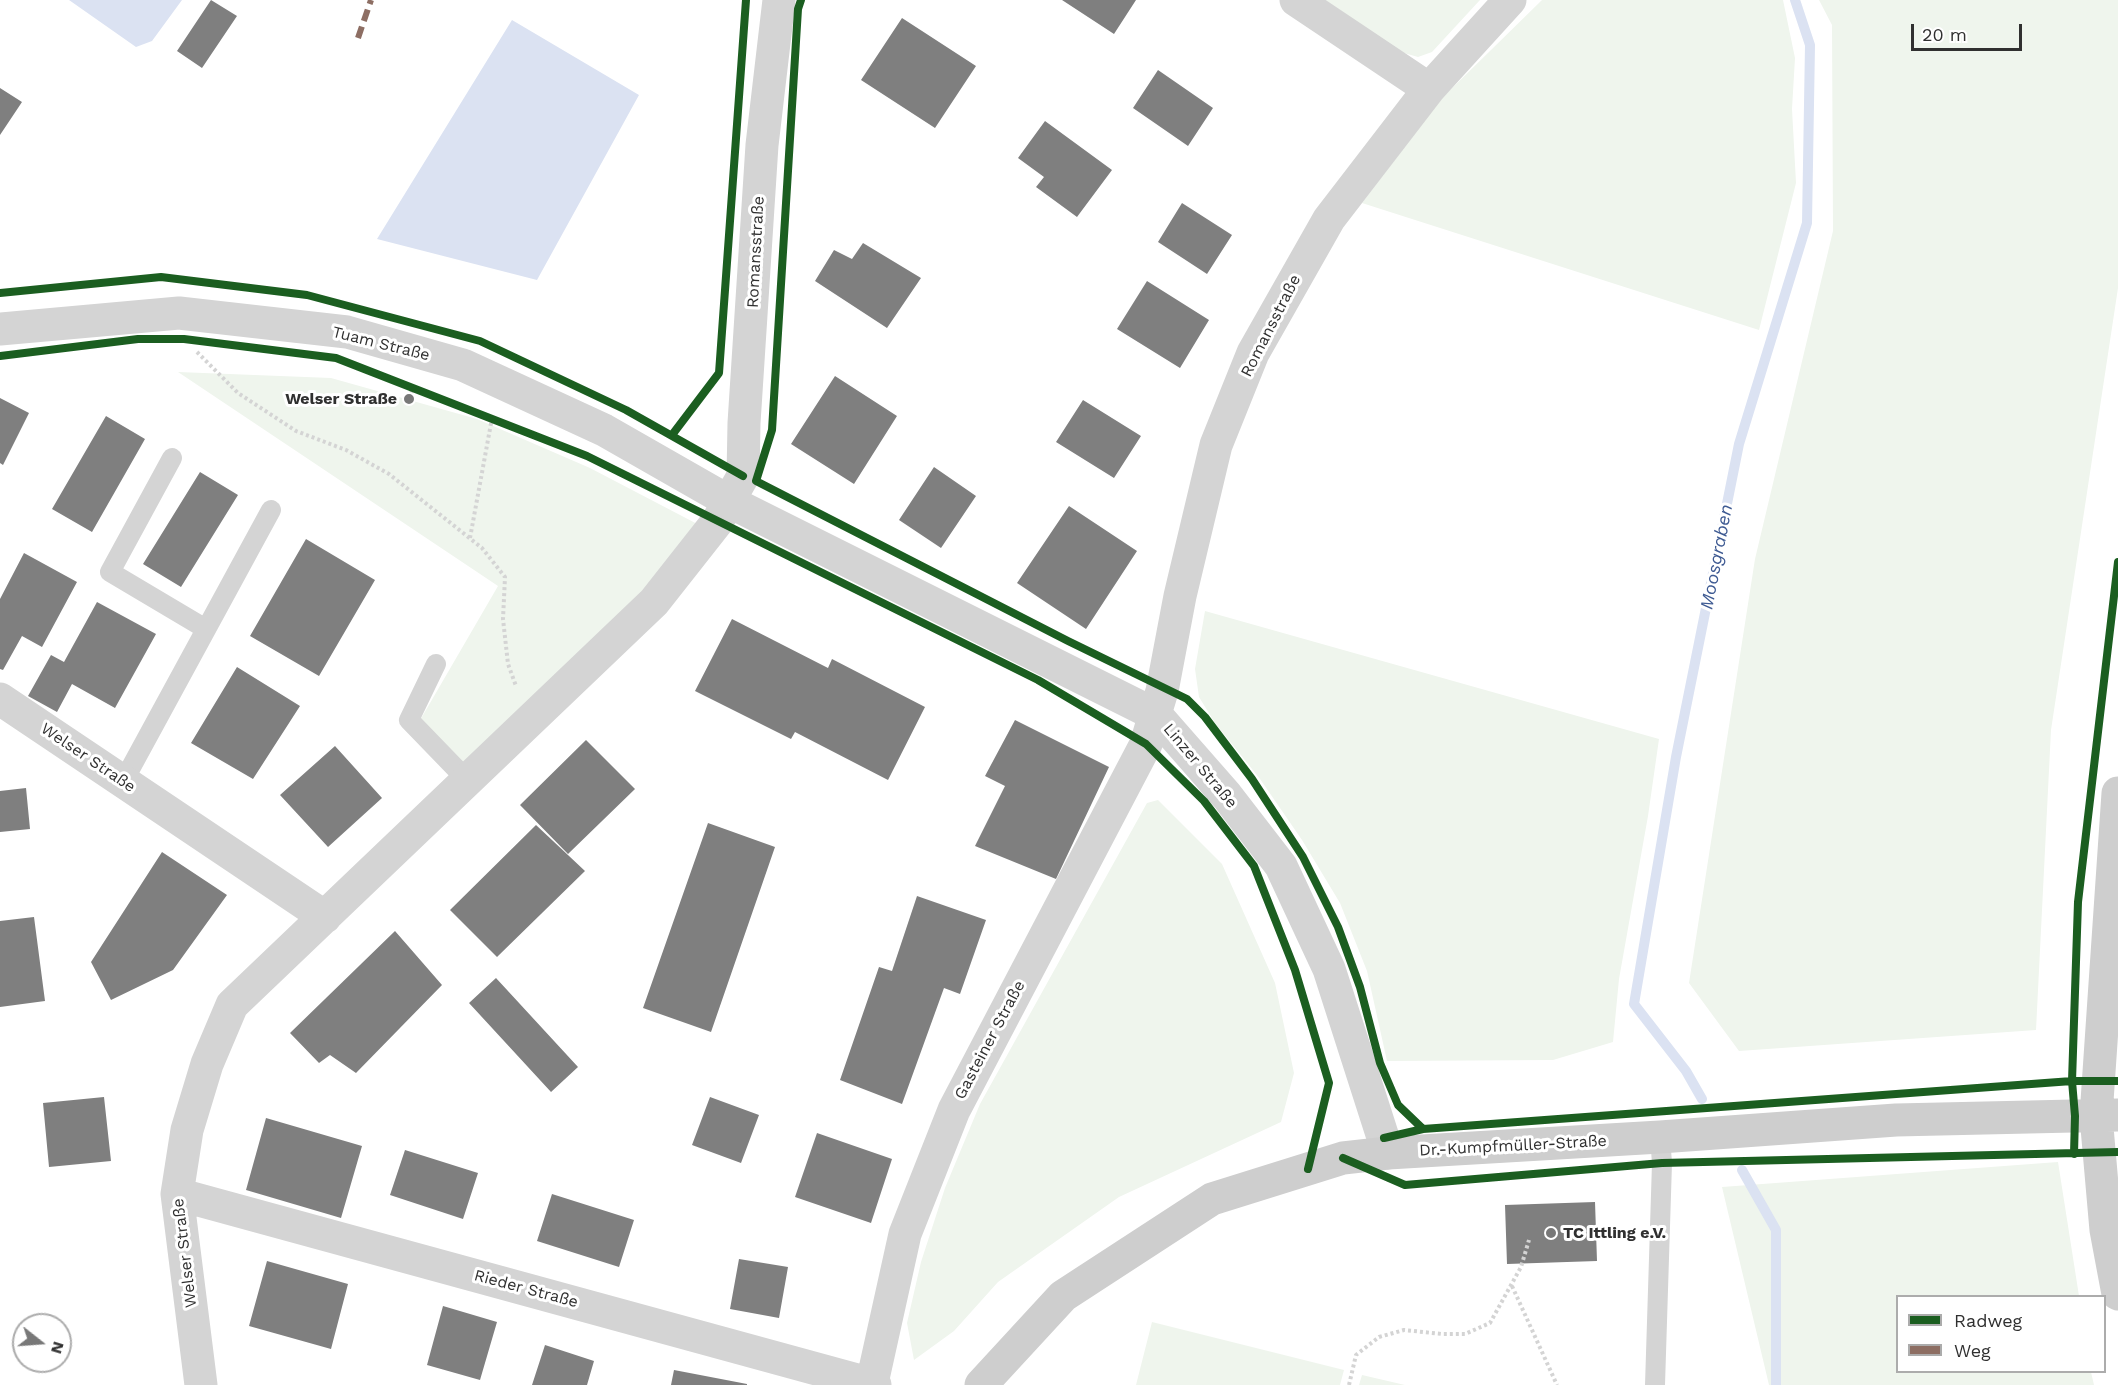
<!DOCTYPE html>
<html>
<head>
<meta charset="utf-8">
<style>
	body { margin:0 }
	#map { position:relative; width:2118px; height:1385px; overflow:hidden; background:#fff; font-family:"Work Sans",sans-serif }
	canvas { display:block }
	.legend { position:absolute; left:1896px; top:1295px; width:210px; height:78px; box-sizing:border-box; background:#fff; border:2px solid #acacac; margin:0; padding:8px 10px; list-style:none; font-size:18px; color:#303030 }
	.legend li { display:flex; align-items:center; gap:12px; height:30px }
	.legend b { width:30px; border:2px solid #acacac }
	.north { position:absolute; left:12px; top:1313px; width:60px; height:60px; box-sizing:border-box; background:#fff; border:2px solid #acacac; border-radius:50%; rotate:107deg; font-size:16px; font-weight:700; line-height:24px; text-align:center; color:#303030 }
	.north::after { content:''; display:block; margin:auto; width:21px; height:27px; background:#787878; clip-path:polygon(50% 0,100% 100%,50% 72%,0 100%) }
	.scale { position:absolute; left:1911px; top:24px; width:111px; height:27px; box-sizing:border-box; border:3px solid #303030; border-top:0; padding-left:8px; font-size:18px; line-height:21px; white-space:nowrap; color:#303030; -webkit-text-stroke:4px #fff; paint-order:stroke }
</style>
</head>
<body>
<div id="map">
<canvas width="2118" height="1385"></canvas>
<ul class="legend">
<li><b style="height:8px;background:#1b5e20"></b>Radweg</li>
<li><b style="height:8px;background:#8d6e63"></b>Weg</li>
</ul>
<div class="north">N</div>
<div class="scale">20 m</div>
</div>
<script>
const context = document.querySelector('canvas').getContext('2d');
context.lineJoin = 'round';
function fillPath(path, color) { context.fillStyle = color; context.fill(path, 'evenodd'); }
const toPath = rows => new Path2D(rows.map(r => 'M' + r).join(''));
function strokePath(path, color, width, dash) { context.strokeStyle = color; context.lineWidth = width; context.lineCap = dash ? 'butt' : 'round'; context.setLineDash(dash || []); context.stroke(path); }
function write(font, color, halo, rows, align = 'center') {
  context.font = font + ' "Work Sans",sans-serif'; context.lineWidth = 6; context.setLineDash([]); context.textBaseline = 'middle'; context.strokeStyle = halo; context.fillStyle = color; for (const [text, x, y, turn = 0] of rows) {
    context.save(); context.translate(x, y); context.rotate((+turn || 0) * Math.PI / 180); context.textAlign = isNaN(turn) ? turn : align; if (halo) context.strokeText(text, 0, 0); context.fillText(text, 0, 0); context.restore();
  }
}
const green = toPath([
	[1323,0,1480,0,1432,52,1418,57,1404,53],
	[1542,0,1783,0,1795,58,1792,109,1796,183,1759,330,1362,203,1442,98],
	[1819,0,2118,0,2118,288,2051,730,2036,1030,1739,1051,1689,983,1755,559,1833,231,1832,25],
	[178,372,331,378,477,419,590,468,703,527,661,582,465,770,419,722,498,586],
	[1205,611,1659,739,1648,816,1619,979,1613,1042,1553,1060,1387,1061,1367,971,1340,903,1302,840,1260,779,1215,723,1199,697,1195,669],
	[1158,800,1222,864,1275,983,1294,1073,1281,1122,1119,1197,998,1282,954,1331,914,1360,907,1323,921,1262,945,1188,980,1104,1147,803],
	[2058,1162,2079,1296,1898,1296,1898,1372,2091,1372,2094,1385,1769,1385,1722,1187],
	[1152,1322,1344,1370,1340,1385,1136,1385],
	[1362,1375,1405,1385,1359,1385]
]);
const water = toPath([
	[69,0,182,0,152,41,136,47],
	[512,20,639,95,537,280,377,239]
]);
const stream = toPath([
	[1702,1099,1686,1071,1634,1004,1676,757,1739,444,1807,223,1810,45,1795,0],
	[1742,1170,1776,1230,1776,1385]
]);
const building = toPath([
	[211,0,237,16,202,68,177,51],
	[1062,0,1136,0,1114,34],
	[902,18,976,66,935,128,861,80],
	[1158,70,1213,108,1188,146,1133,108],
	[0,88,22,102,0,135],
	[1045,121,1112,170,1077,217,1036,187,1044,177,1018,158],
	[1182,203,1232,235,1207,274,1158,242],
	[863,243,921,278,887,328,815,281,834,250,852,259],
	[1147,281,1209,320,1180,368,1117,329],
	[835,376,897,416,854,484,791,444],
	[0,398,29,413,3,465,0,463],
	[1083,400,1141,436,1114,478,1056,442],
	[106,416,145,439,92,532,52,509],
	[934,467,976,496,941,548,899,520],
	[200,472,238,495,181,587,143,564],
	[1069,506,1137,551,1086,629,1017,583],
	[306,539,375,580,319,676,250,636],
	[24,553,77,582,42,647,22,636,3,670,0,669,0,599],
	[97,602,156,634,115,708,72,684,57,712,28,696,51,655,64,662],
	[732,619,828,668,832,659,925,707,888,780,795,732,791,739,695,691],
	[237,667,300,706,253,779,191,743],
	[1015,720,1109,767,1056,879,975,846,1005,786,985,776],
	[586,740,635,789,568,854,520,805],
	[335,746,382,798,328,847,280,795],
	[26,788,30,829,0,832,0,791],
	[708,823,775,847,711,1032,643,1008],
	[536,825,585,871,497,957,450,910],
	[162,852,227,895,173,970,111,1000,91,962],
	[917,896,986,920,960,994,944,988,902,1104,840,1080,879,967,892,971],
	[34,917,45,1001,0,1007,0,921],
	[395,931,442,985,356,1073,330,1055,319,1063,290,1033],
	[496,978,578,1067,551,1092,469,1003],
	[104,1097,111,1161,49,1167,43,1103],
	[710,1097,759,1115,741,1163,692,1145],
	[266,1118,362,1146,341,1218,246,1190],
	[817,1133,892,1159,871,1223,795,1197],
	[405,1150,478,1173,463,1219,390,1195],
	[552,1194,634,1220,619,1267,537,1241],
	[1595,1202,1597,1261,1507,1264,1505,1205],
	[739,1259,788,1267,779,1318,730,1309],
	[267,1261,348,1284,331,1349,249,1326],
	[443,1306,497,1322,480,1380,427,1365],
	[545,1345,594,1361,587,1385,532,1385],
	[674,1370,747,1384,747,1385,671,1385]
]);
const path = toPath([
	[197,352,238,393,296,431,346,450,389,474,482,548,505,577,503,619,508,664,516,686],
	[409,399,413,388],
	[470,538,492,418],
	[2093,767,2118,562],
	[1512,1286,1557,1385],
	[1349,1385,1356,1355,1379,1337,1404,1330,1442,1334,1465,1334,1490,1323,1521,1267,1529,1240]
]);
const lane = toPath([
	[172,458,110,572,206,629],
	[436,664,409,720,468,781],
	[123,782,271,510],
	[1655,1385,1662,1163,1660,1137]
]);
const street = toPath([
	[1296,0,1429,89],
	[0,329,179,313,347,332,463,365,604,430,730,502,1156,715,1227,796,1281,866,1329,969,1388,1153],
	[0,699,325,917],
	[177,1194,875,1385],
	[872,1383,905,1234,954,1110,1146,744,1162,691,1180,596,1216,445,1253,353,1329,219,1429,89,1510,0],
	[201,1385,177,1194,187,1130,207,1064,232,1005,654,602,717,522,743,476,744,423,762,145,779,0]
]);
const secondary = toPath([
	[2118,793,2096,1116,2106,1230,2118,1294],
	[981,1385,1063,1296,1212,1199,1343,1158,1388,1153,1660,1137,1896,1120,2118,1115]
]);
const quiet = toPath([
	[358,38,371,0]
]);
const cycleway = toPath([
	[801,0,798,9,772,430,756,481,1068,641,1187,699,1205,717,1252,779,1303,857,1338,927,1360,987,1380,1063,1398,1105,1423,1129],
	[0,293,161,277,307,295,480,341,626,410,743,476],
	[0,356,138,339,184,339,336,358,587,456,1038,680,1146,744,1204,801,1254,866,1295,970,1329,1083,1308,1169],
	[672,435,719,373,746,0],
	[1384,1138,1423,1129,2072,1081,2118,1081],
	[2074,1154,2075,1116,2072,1081,2078,902,2118,562],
	[1343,1158,1405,1185,1662,1163,2118,1152]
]);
const markers = [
	[409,399,6,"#787878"],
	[1551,1233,6,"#787878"]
];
const streetNames = [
	["Romansstraße",756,252,-87],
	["Romansstraße",1271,326,-63],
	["Tuam Straße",381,344,14],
	["Welser Straße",88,758,34],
	["Linzer Straße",1200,766,50],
	["Gasteiner Straße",990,1040,-62],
	["Dr.-Kumpfmüller-Straße",1513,1146,-3],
	["Welser Straße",185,1253,-97],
	["Rieder Straße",526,1289,15]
];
const poiNames = [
	["Welser Straße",397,399],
	["TC Ittling e.V.",1563,1233,"left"]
];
const waterNames = [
	["Moosgraben",1717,557,-79]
];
fillPath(green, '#eff5ed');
fillPath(water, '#dbe2f2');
strokePath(stream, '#dbe2f2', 10);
fillPath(building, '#7f7f7f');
strokePath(path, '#d4d4d4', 4, [3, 3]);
strokePath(lane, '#d4d4d4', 20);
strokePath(street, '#d4d4d4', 33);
strokePath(secondary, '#cecece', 33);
strokePath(quiet, '#8d6e63', 6, [12, 6]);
strokePath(cycleway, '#1b5e20', 8);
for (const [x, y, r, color] of markers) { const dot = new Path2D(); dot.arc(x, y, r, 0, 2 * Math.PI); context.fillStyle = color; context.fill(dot); strokePath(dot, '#fff', 2); }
write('16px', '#303030', '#fff', streetNames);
write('bold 16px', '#303030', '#fff', poiNames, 'right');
write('italic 18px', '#3e5a92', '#fff', waterNames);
</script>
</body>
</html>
